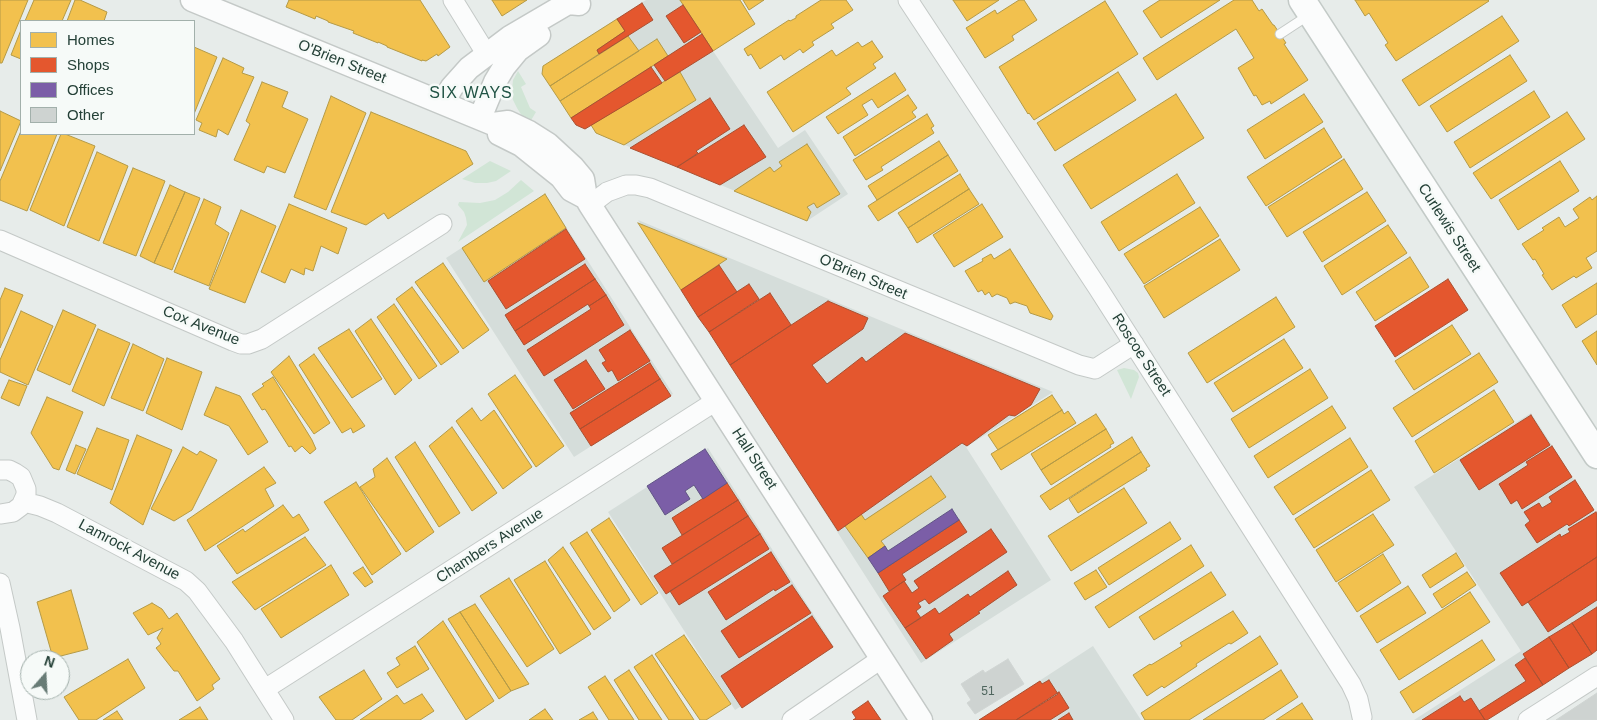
<!DOCTYPE html>
<html>
<head>
<meta charset="utf-8">
<style>
	body { margin:0 }
	#map { position:relative; width:1597px; height:720px; overflow:hidden; background:#e7ecea; font-family:Arial,sans-serif }
	canvas { display:block }
	.legend { position:absolute; left:20px; top:20px; width:175px; height:115px; box-sizing:border-box; background:#f6faf8; border:1px solid #a2b0ab; margin:0; padding:6px 9px; list-style:none; font-size:15px; color:#244037 }
	.legend li { display:flex; align-items:center; gap:10px; height:25px }
	.legend b { width:25px; border:1px solid #a2b0ab }
	.north { position:absolute; left:20px; top:650px; width:50px; height:50px; box-sizing:border-box; background:#f6faf8; border:1px solid #a2b0ab; border-radius:50%; rotate:19deg; font-size:14px; font-weight:700; line-height:20px; text-align:center; color:#244037 }
	.north::after { content:''; display:block; margin:auto; width:18px; height:22px; background:#687c76; clip-path:polygon(50% 0,100% 100%,50% 72%,0 100%) }
</style>
</head>
<body>
<div id="map">
<canvas width="1597" height="720"></canvas>
<ul class="legend">
<li><b style="height:14px;background:#f2c14e"></b>Homes</li>
<li><b style="height:14px;background:#e4572e"></b>Shops</li>
<li><b style="height:14px;background:#7b5ea7"></b>Offices</li>
<li><b style="height:14px;background:#ced3d1"></b>Other</li>
</ul>
<div class="north">N</div>
</div>
<script>
const context = document.querySelector('canvas').getContext('2d');
context.lineJoin = 'round';
function fillPath(path, color) { context.fillStyle = color; context.fill(path, 'evenodd'); }
const toPath = rows => new Path2D(rows.map(r => 'M' + r).join(''));
function strokePath(path, color, width, dash) { context.strokeStyle = color; context.lineWidth = width; context.lineCap = dash ? 'butt' : 'round'; context.setLineDash(dash || []); context.stroke(path); }
function write(font, color, halo, rows, align = 'center') {
  context.font = font + ' Arial,sans-serif'; context.lineWidth = 5; context.setLineDash([]); context.textBaseline = 'middle'; context.strokeStyle = halo; context.fillStyle = color; for (const [text, x, y, turn = 0] of rows) {
    context.save(); context.translate(x, y); context.rotate((+turn || 0) * Math.PI / 180); context.textAlign = isNaN(turn) ? turn : align; if (halo) context.strokeText(text, 0, 0); context.fillText(text, 0, 0); context.restore();
  }
}
const built = toPath([
	[646,0,740,0,755,24,713,51,778,148,805,130,848,194,807,221,596,133,591,125,585,129,576,125,542,74,543,66],
	[545,194,673,394,574,457,446,258],
	[638,220,1053,392,966,447,1051,580,921,663],
	[1531,413,1597,515,1597,650,1487,720,1414,720,1521,651,1414,487],
	[708,448,834,647,735,710,608,512],
	[1093,646,1141,720,979,720]
]);
const green = toPath([
	[518,71,526,84,521,87,530,108,536,112,530,122,522,116,517,108,513,100,512,90,513,80],
	[490,161,511,171,496,181,487,183,475,183,462,179],
	[521,180,534,191,458,242,467,225,466,218,464,212,458,205,459,202,480,203,495,200,508,192],
	[1124,368,1134,370,1138,373,1139,377,1131,399,1117,370]
]);
const homes = toPath([
	[0,0,28,0,2,63,0,63,0,0],
	[34,0,71,0,62,21,25,21,34,0],
	[75,0,80,0,107,12,104,21,67,21,75,0],
	[289,0,420,0,450,47,438,56,437,54,426,61,422,60,422,61,387,47,387,46,378,42,378,43,353,33,354,31,328,22,328,21,316,16,315,19,286,7,289,0],
	[492,0,527,0,502,16,492,0],
	[680,0,740,0,755,24,713,51,680,0],
	[743,0,764,0,749,10,743,0],
	[821,0,846,0,853,10,831,24,834,28,812,42,814,45,803,53,800,49,784,60,781,55,760,69,751,54,748,56,744,49,789,20,790,21,796,18,796,16,821,0],
	[953,0,999,0,967,21,953,0],
	[1019,0,1024,0,1037,20,1012,36,1014,40,985,58,966,28,995,10,997,14,1019,0],
	[1160,0,1220,0,1161,38,1143,11,1160,0],
	[1234,0,1252,0,1259,11,1262,9,1273,25,1274,25,1286,43,1284,44,1308,80,1271,104,1270,101,1262,105,1256,95,1254,96,1238,68,1254,58,1236,29,1157,80,1143,58,1234,0],
	[1355,0,1488,0,1489,1,1396,61,1385,45,1388,43,1369,13,1365,16,1355,0],
	[1105,1,1138,54,1034,120,1029,113,1028,114,999,67,1105,1],
	[1502,16,1519,41,1419,106,1402,80,1502,16],
	[617,19,625,31,597,50,599,54,550,86,542,74,543,66,617,19],
	[21,30,21,59,11,55,21,30],
	[628,36,639,51,560,101,550,86,628,36],
	[657,39,668,56,571,118,560,101,657,39],
	[872,41,883,57,873,64,876,68,846,88,851,94,793,132,767,92,832,50,836,56,858,42,862,47,872,41],
	[194,47,217,57,194,114,194,47],
	[1510,55,1527,81,1447,132,1430,106,1510,55],
	[223,58,244,68,242,73,254,77,228,135,218,129,216,137,199,130,202,123,196,120,223,58],
	[680,72,696,100,624,145,596,133,591,125,680,72],
	[1118,72,1136,100,1055,151,1037,123,1118,72],
	[895,73,906,90,878,108,872,99,862,105,868,115,838,134,826,117,895,73],
	[262,82,288,92,282,107,308,119,285,173,267,166,264,173,234,160,250,124,246,121,262,82],
	[1534,91,1550,117,1470,168,1454,142,1534,91],
	[1176,94,1204,138,1091,209,1063,165,1176,94],
	[1304,94,1323,122,1265,159,1247,130,1304,94],
	[908,95,917,108,912,112,916,117,855,156,843,137,908,95],
	[331,96,366,113,326,210,294,197,331,96],
	[0,111,21,121,0,171,0,111],
	[371,112,466,151,473,164,388,219,384,213,366,225,331,212,371,112],
	[1567,112,1585,139,1491,199,1473,173,1567,112],
	[927,114,934,126,931,128,934,133,881,167,883,170,866,180,853,160,927,114],
	[1324,128,1342,157,1266,206,1247,177,1324,128],
	[21,131,21,134,57,134,27,211,0,200,0,181,21,131],
	[61,134,65,134,95,146,64,226,30,210,61,134],
	[939,141,948,155,877,200,868,186,939,141],
	[807,144,840,194,817,208,814,203,807,207,811,212,807,221,734,191,770,167,774,172,782,166,779,162,807,144],
	[97,152,128,166,99,241,67,227,97,152],
	[948,155,958,171,878,221,868,206,948,155],
	[1344,159,1363,189,1287,237,1268,207,1344,159],
	[1560,161,1579,191,1518,230,1499,200,1560,161],
	[133,168,165,181,136,256,103,243,133,168],
	[960,174,969,189,908,228,898,213,960,174],
	[1177,174,1195,203,1119,251,1101,222,1177,174],
	[170,185,185,192,154,263,140,256,170,185],
	[969,189,979,204,917,243,908,228,969,189],
	[185,192,200,198,172,270,154,263,185,192],
	[1367,192,1386,221,1322,262,1303,232,1367,192],
	[545,194,566,228,484,282,462,248,545,194],
	[1597,196,1597,251,1586,258,1592,268,1576,278,1574,276,1552,290,1542,275,1544,274,1535,259,1533,260,1522,244,1544,230,1542,228,1559,217,1565,227,1579,218,1573,209,1590,197,1592,200,1597,196],
	[204,199,221,207,215,224,229,233,209,286,174,272,204,199],
	[289,204,347,228,338,254,321,246,313,271,305,268,304,275,291,269,285,283,261,272,289,204],
	[982,204,1003,237,954,267,933,235,982,204],
	[1200,207,1219,236,1144,284,1124,254,1200,207],
	[241,210,276,226,245,303,209,289,241,210],
	[638,223,727,259,681,290,638,223],
	[1388,225,1407,253,1342,295,1324,266,1388,225],
	[1220,239,1240,270,1164,318,1144,286,1220,239],
	[1010,249,1053,316,1051,320,1030,313,1027,306,1015,302,1010,304,1007,298,997,294,992,297,989,292,985,295,982,290,978,292,965,271,983,261,982,259,991,254,994,259,1010,249],
	[1410,257,1429,287,1375,321,1356,292,1410,257],
	[443,263,489,330,463,349,415,282,443,263],
	[1597,283,1597,314,1576,328,1562,305,1597,283],
	[412,287,459,352,441,365,396,299,412,287],
	[5,288,23,295,0,348,0,300,5,288],
	[1276,297,1295,327,1207,383,1188,353,1276,297],
	[394,304,437,366,419,379,377,317,394,304],
	[63,310,96,325,70,385,37,370,63,310],
	[21,311,53,326,28,385,0,372,0,360,21,311],
	[371,319,412,380,395,395,355,331,371,319],
	[1452,325,1471,354,1414,390,1395,361,1452,325],
	[98,329,130,343,104,406,72,391,98,329],
	[349,329,382,379,352,398,318,348,349,329],
	[1597,331,1597,365,1582,341,1597,331],
	[1284,339,1303,368,1233,412,1214,383,1284,339],
	[133,344,164,359,143,411,111,398,133,344],
	[1479,353,1498,382,1412,437,1393,408,1479,353],
	[314,354,365,426,353,433,351,428,342,433,299,365,314,354],
	[289,356,330,423,314,434,271,372,289,356],
	[167,358,202,372,182,430,146,413,167,358],
	[1310,369,1328,398,1249,448,1231,419,1310,369],
	[515,375,564,446,536,467,488,394,515,375],
	[273,377,312,440,316,449,310,454,302,446,295,452,291,446,289,447,265,409,262,410,252,394,264,386,262,384,273,377],
	[9,380,27,386,19,406,1,398,9,380],
	[216,387,240,396,268,442,248,455,229,426,204,415,216,387],
	[1494,390,1514,422,1434,473,1415,441,1494,390],
	[1052,395,1062,410,998,450,988,435,1052,395],
	[47,397,83,412,59,470,53,468,31,433,47,397],
	[1332,406,1346,428,1268,478,1254,456,1332,406],
	[472,408,481,421,494,410,532,467,503,489,456,421,472,408],
	[1062,410,1064,414,1068,411,1076,423,1001,470,991,454,1062,410],
	[1096,414,1106,429,1041,470,1031,454,1096,414],
	[452,427,497,493,472,511,429,446,452,427],
	[97,428,129,440,112,490,77,474,97,428],
	[1106,429,1114,443,1110,445,1111,447,1051,485,1041,470,1106,429],
	[137,435,172,450,143,525,110,503,137,435],
	[1132,437,1141,452,1050,510,1040,496,1132,437],
	[1350,438,1368,467,1293,515,1274,487,1350,438],
	[415,442,460,513,439,527,395,457,415,442],
	[76,445,86,449,75,474,66,470,76,445],
	[183,447,197,455,200,451,217,460,192,510,174,521,151,509,183,447],
	[1141,452,1150,466,1146,468,1147,470,1078,513,1069,499,1141,452],
	[387,458,434,532,406,552,360,487,375,477,373,469,387,458],
	[264,467,276,483,265,489,274,506,205,551,187,520,264,467],
	[1371,470,1390,500,1314,548,1295,519,1371,470],
	[931,476,946,497,881,541,885,546,868,558,845,526,861,514,865,520,931,476],
	[356,482,401,554,372,575,324,502,356,482],
	[1124,488,1147,523,1071,571,1048,536,1124,488],
	[283,505,293,518,299,514,309,530,237,574,217,546,243,529,245,532,283,505],
	[1373,514,1394,545,1336,582,1316,550,1373,514],
	[609,518,658,593,641,605,591,530,609,518],
	[1170,522,1181,539,1109,585,1098,568,1170,522],
	[587,532,630,600,614,612,570,543,587,532],
	[305,537,326,565,255,610,232,582,305,537],
	[1191,545,1204,566,1109,628,1095,607,1191,545],
	[563,547,611,618,594,630,548,560,563,547],
	[1456,553,1464,566,1430,588,1422,575,1456,553],
	[1383,554,1401,583,1357,612,1338,583,1383,554],
	[545,561,591,634,560,654,514,580,545,561],
	[331,565,349,595,281,638,261,609,331,565],
	[363,567,373,582,365,587,353,573,363,567],
	[1096,570,1107,587,1085,600,1074,583,1096,570],
	[1211,572,1226,595,1154,640,1139,617,1211,572],
	[1467,572,1476,585,1442,608,1433,594,1467,572],
	[509,578,554,649,527,667,480,596,509,578],
	[1408,586,1426,613,1377,643,1360,616,1408,586],
	[71,590,88,649,53,658,37,602,71,590],
	[1470,592,1490,622,1399,680,1380,650,1470,592],
	[152,603,162,609,169,619,177,613,220,679,212,685,214,689,197,701,178,671,174,671,156,648,161,644,157,638,163,628,148,635,133,613,152,603],
	[475,604,529,684,511,691,460,612,475,604],
	[1233,611,1248,633,1231,644,1229,643,1196,664,1197,666,1164,688,1162,686,1147,696,1133,675,1150,664,1151,665,1182,646,1180,643,1233,611],
	[460,612,511,691,499,699,448,619,460,612],
	[443,621,494,701,466,720,417,642,443,621],
	[684,635,731,704,706,720,700,720,655,654,684,635],
	[1260,636,1278,664,1189,720,1145,720,1141,713,1260,636],
	[1482,640,1495,660,1413,713,1400,692,1482,640],
	[415,646,429,669,397,688,387,673,400,665,396,658,415,646],
	[652,655,694,720,669,720,634,667,652,655],
	[128,659,145,688,96,720,79,720,64,697,128,659],
	[364,670,382,699,352,720,336,720,319,697,364,670],
	[629,670,662,720,639,720,614,680,629,670],
	[1281,670,1298,697,1263,720,1203,720,1281,670],
	[605,676,634,720,609,720,588,687,605,676],
	[422,694,434,711,420,720,360,720,397,695,404,704,422,694],
	[1302,703,1313,720,1276,720,1302,703],
	[200,707,208,720,179,720,200,707],
	[545,709,553,720,529,720,545,709],
	[117,711,123,720,103,720,117,711],
	[593,712,598,720,579,720,593,712]
]);
const shops = toPath([
	[642,3,653,20,599,54,597,50,625,31,617,19,642,3],
	[683,5,701,32,684,43,666,16,683,5],
	[702,34,713,51,665,81,654,65,702,34],
	[651,67,662,83,585,129,576,125,571,118,651,67],
	[710,98,730,129,696,151,698,153,677,167,630,148,710,98],
	[744,125,766,157,720,185,677,167,744,125],
	[566,229,585,259,506,309,488,281,566,229],
	[585,264,595,279,515,331,505,315,585,264],
	[719,265,737,292,698,317,681,290,719,265],
	[595,279,606,295,589,306,588,304,524,345,515,331,595,279],
	[1448,279,1468,310,1395,357,1375,326,1448,279],
	[749,284,759,299,709,332,698,317,749,284],
	[770,293,791,325,730,365,709,332,770,293],
	[606,295,624,325,544,376,527,350,591,309,589,306,606,295],
	[828,301,868,318,863,329,812,365,827,384,862,357,866,362,905,333,1040,389,1031,405,1015,416,1009,415,967,446,962,443,838,531,730,365,828,301],
	[630,330,650,361,618,381,612,370,608,372,602,363,606,361,599,350,630,330],
	[586,360,605,389,573,409,554,380,586,360],
	[650,363,660,379,580,429,570,413,650,363],
	[660,379,671,396,591,446,580,429,660,379],
	[1531,415,1550,445,1479,490,1460,460,1531,415],
	[1552,446,1572,477,1522,509,1517,500,1511,504,1499,484,1528,465,1526,462,1552,446],
	[1575,480,1594,510,1569,526,1567,524,1537,543,1525,525,1530,521,1524,512,1539,503,1542,508,1552,502,1549,497,1575,480],
	[727,483,738,500,682,535,672,518,727,483],
	[738,500,748,516,672,564,662,548,738,500],
	[1596,512,1597,514,1597,557,1522,606,1500,573,1560,534,1561,537,1570,532,1568,529,1596,512],
	[748,516,760,534,666,594,654,576,748,516],
	[959,520,967,532,902,574,906,580,889,591,878,573,959,520],
	[991,529,1007,552,929,604,925,599,918,603,921,607,916,611,921,618,905,628,883,596,904,581,912,593,919,588,914,581,991,529],
	[760,534,769,549,679,605,670,591,760,534],
	[771,552,790,582,775,591,774,589,726,620,708,592,771,552],
	[1597,557,1597,600,1548,632,1528,602,1597,557],
	[1008,571,1017,585,978,612,980,613,949,634,953,640,926,659,905,628,935,608,939,614,968,594,970,597,1008,571],
	[792,585,811,613,739,658,721,631,792,585],
	[1597,607,1597,650,1592,654,1572,623,1597,607],
	[812,616,833,647,742,708,721,676,812,616],
	[1572,623,1592,654,1569,668,1549,637,1572,623],
	[1549,637,1569,668,1543,685,1523,654,1549,637],
	[1525,658,1543,685,1487,720,1485,720,1479,711,1526,681,1515,665,1525,658],
	[1049,680,1058,694,1016,720,979,720,1040,681,1042,684,1049,680],
	[1059,692,1069,708,1050,720,1016,720,1059,692],
	[1460,696,1464,702,1471,698,1485,720,1422,720,1460,696],
	[868,701,881,720,853,720,856,718,852,712,868,701],
	[1069,713,1073,720,1058,720,1069,713]
]);
const offices = toPath([
	[705,449,727,483,703,499,694,485,685,491,690,499,665,515,647,486,705,449],
	[952,509,959,520,878,573,868,558,885,546,888,551,952,509]
]);
const building = toPath([
	[1008,659,1024,684,975,714,967,703,971,700,961,684,983,670,985,673,1008,659],
	[1597,693,1597,720,1556,720,1597,693]
]);
const service = toPath([
	[1280,34,1309,15]
]);
const minor = toPath([
	[453,0,487,55],
	[908,0,1098,288,1351,684,1358,699,1362,717],
	[590,205,607,192,626,185,636,185,650,188,1079,365,1095,369,1134,344],
	[0,240,233,341,241,344,248,344,262,339,442,224],
	[0,470,9,470,15,473,21,477,26,489,26,495,21,506,13,512,0,514],
	[24,502,40,506,57,513,186,581,197,591,234,641,284,720],
	[0,583,10,628,27,720],
	[265,689,716,401],
	[792,720,881,659],
	[1528,720,1597,676]
]);
const tertiary = toPath([
	[192,0,493,124,508,122,529,132,548,144,573,167,583,179,586,198,590,205,921,720],
	[443,103,452,87,469,68,510,37,568,3,579,4],
	[480,118,495,82,504,67,518,50,539,35],
	[499,134,521,145,561,177,571,190,586,198]
]);
const secondary = toPath([
	[1302,0,1597,455]
]);
const numberNames = [
	["51",988,692]
];
const streetNames = [
	["O'Brien Street",342,62,22],
	["Curlewis Street",1449,228,57],
	["O'Brien Street",863,277,23],
	["Cox Avenue",201,326,22],
	["Roscoe Street",1141,355,57],
	["Hall Street",754,459,57],
	["Chambers Avenue",490,546,-33],
	["Lamrock Avenue",129,550,28]
];
const neighbourhoodNames = [
	["SIX WAYS",471,94]
];
fillPath(built, '#d5ddda');
fillPath(green, '#d1e5d6');
fillPath(homes, '#f2c14e');
strokePath(homes, '#b49a47', 1);
fillPath(shops, '#e4572e');
strokePath(shops, '#aa5031', 1);
fillPath(offices, '#7b5ea7');
strokePath(offices, '#615585', 1);
fillPath(building, '#ced3d1');
strokePath(building, '#d0d5d3', 1);
strokePath(service, '#c4c9c7', 11);
strokePath(minor, '#c4c9c7', 21);
strokePath(tertiary, '#c4c9c7', 25);
strokePath(secondary, '#c3cac7', 29);
strokePath(service, '#fbfcfc', 9);
strokePath(minor, '#fbfcfc', 19);
strokePath(tertiary, '#fbfcfc', 22);
strokePath(secondary, '#fbfcfc', 26);
write('12px', '#4f665e', null, numberNames);
write('15px', '#244037', '#f6faf8', streetNames);
context.letterSpacing = '1px';
write('16px', '#205344', '#f6faf8', neighbourhoodNames);
context.letterSpacing = '0px';
</script>
</body>
</html>
